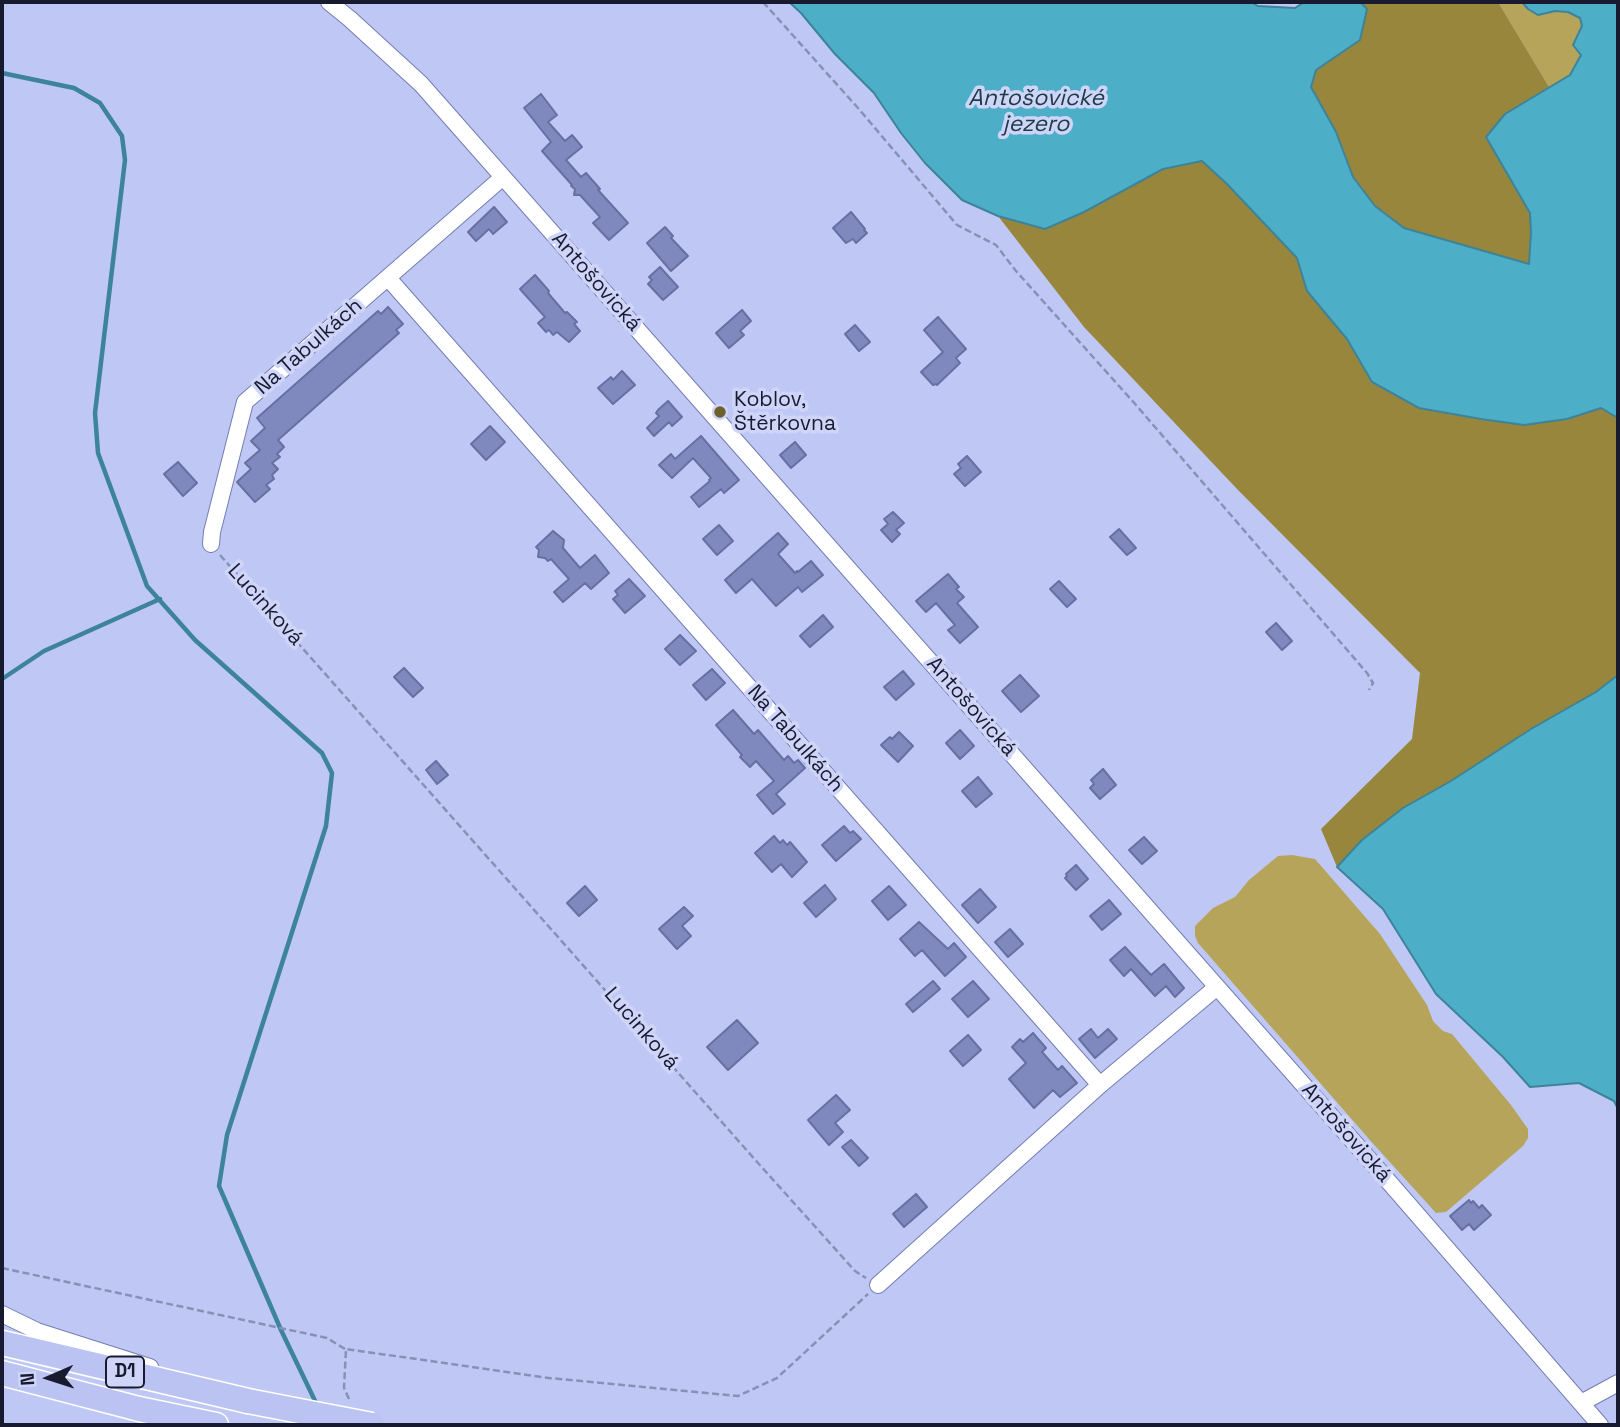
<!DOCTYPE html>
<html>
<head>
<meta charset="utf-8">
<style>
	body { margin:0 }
	#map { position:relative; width:1620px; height:1427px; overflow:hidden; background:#bfc8f5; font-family:"Space Grotesk",sans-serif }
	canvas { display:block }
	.frame { position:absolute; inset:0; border:4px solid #181b2f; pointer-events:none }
	.north { position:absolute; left:14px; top:1343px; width:70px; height:70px; -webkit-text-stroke:5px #ced5f8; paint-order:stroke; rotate:267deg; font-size:19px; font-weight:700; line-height:28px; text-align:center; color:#181b2f }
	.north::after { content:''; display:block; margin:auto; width:24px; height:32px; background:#181b2f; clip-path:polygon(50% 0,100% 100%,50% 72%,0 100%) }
</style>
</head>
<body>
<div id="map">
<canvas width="1620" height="1427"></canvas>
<div class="frame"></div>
<div class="north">N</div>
</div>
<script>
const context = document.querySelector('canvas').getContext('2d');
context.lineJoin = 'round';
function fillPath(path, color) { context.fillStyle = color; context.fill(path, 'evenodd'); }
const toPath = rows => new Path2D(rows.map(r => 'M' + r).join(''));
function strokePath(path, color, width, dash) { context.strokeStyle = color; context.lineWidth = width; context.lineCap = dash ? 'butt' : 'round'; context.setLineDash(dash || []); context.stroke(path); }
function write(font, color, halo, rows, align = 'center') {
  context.font = font + ' "Space Grotesk",sans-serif'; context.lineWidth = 7; context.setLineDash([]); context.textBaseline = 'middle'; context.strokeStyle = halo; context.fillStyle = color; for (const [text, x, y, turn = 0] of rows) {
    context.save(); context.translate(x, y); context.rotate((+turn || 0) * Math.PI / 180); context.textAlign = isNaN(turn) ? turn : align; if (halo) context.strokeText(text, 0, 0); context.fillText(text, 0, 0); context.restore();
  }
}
const green = toPath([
	[1498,2,1522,2,1528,9,1538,15,1555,11,1568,11,1580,18,1582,26,1573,45,1581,54,1570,75,1549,87],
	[1292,855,1315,859,1380,934,1427,1005,1433,1021,1443,1031,1452,1034,1511,1105,1528,1129,1528,1138,1523,1146,1446,1212,1436,1213,1369,1139,1198,943,1195,936,1195,926,1213,908,1235,897,1249,880,1278,856]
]);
const forest = toPath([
	[1360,2,1498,2,1549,87,1505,114,1514,184,1530,213,1530,265,1404,228,1375,206,1353,177,1336,132,1311,87,1316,70,1360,39,1367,10],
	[1202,161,1227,184,1297,258,1307,291,1347,339,1372,383,1419,408,1481,419,1524,425,1567,419,1601,408,1618,418,1618,675,1596,692,1531,729,1451,781,1403,808,1362,840,1337,867,1321,829,1412,739,1420,673,1238,490,1084,327,998,216,1045,229,1084,212,1163,169]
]);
const water = toPath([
	[789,2,1251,2,1258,6,1295,8,1304,2,1360,2,1367,9,1360,40,1316,70,1311,87,1336,132,1353,177,1375,206,1404,228,1529,264,1531,233,1530,213,1486,137,1505,114,1570,75,1581,55,1573,45,1582,26,1580,18,1568,12,1555,11,1538,15,1528,9,1522,2,1618,2,1618,418,1601,408,1567,419,1524,425,1481,419,1419,408,1372,382,1347,339,1307,291,1297,258,1227,184,1202,161,1163,169,1084,212,1045,229,998,216,962,200,925,163,901,133,874,93,835,54,801,13,789,2],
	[1618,675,1618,1109,1614,1101,1579,1083,1530,1087,1503,1057,1436,994,1383,909,1337,867,1362,840,1403,808,1451,781,1531,729,1596,692,1618,675]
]);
const stream = toPath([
	[2,73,74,88,100,103,122,136,125,160,95,413,98,453,147,586,195,640,322,753,332,773,326,826,227,1135,219,1186,281,1330,317,1405],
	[2,679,44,651,160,599]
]);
const building = toPath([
	[541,94,557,115,548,122,565,141,572,135,582,147,566,160,581,177,586,173,600,189,598,190,628,223,609,240,593,223,600,217,580,195,574,195,575,189,571,186,572,185,542,151,551,142,524,108,541,94],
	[494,207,507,222,493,234,489,229,476,241,468,232,494,207],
	[851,212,865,229,864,230,867,233,856,243,853,239,846,243,833,228,851,212],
	[665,227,673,236,671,238,688,256,671,271,647,243,665,227],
	[660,267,678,287,663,300,648,284,652,280,649,277,660,267],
	[535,275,549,291,548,293,565,313,567,312,577,322,574,324,580,331,569,342,557,332,553,335,549,330,546,332,538,323,545,317,520,289,535,275],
	[388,307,403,324,396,330,399,333,278,440,284,447,277,454,280,457,272,463,278,469,272,475,274,479,266,485,270,489,255,502,237,482,251,469,245,463,260,450,251,441,265,428,257,418,378,311,381,314,388,307],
	[742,310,751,321,740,331,744,335,729,348,716,333,742,310],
	[938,317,966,349,956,358,960,363,937,385,936,384,933,385,921,372,943,352,924,330,938,317],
	[855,325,870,342,859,351,845,334,855,325],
	[622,371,635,385,613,404,598,388,611,377,613,380,622,371],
	[668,401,682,417,672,426,669,422,654,436,647,428,659,416,656,413,658,410,668,401],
	[490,426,505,442,486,460,471,444,490,426],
	[701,436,739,480,724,493,721,489,699,507,691,497,710,481,709,480,711,478,693,458,672,478,659,465,671,454,675,459,701,436],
	[795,442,806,455,791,468,780,455,795,442],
	[967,456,981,472,965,486,954,474,961,468,958,464,967,456],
	[178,462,197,483,183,496,164,474,178,462],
	[893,512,904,523,896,530,900,534,892,542,881,530,888,524,884,519,893,512],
	[719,525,733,541,717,555,703,539,719,525],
	[1119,529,1136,548,1127,555,1110,537,1119,529],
	[553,531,564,540,563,548,580,568,595,555,609,573,591,589,585,583,563,602,554,592,569,579,551,559,548,561,545,558,538,557,539,550,536,547,553,531],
	[778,533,788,544,778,554,795,573,797,571,798,572,811,561,823,575,802,592,798,587,776,606,752,579,736,593,725,580,778,533],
	[948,574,959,587,956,589,964,597,957,603,978,627,960,643,948,630,955,625,936,603,926,612,916,601,948,574],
	[629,579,645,596,625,613,613,599,618,595,615,591,629,579],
	[1059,581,1076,599,1067,607,1050,589,1059,581],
	[823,615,833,627,810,647,800,636,823,615],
	[1276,623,1292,641,1282,650,1266,632,1276,623],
	[680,635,696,651,680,665,665,649,680,635],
	[404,668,423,688,413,697,394,677,404,668],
	[712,669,725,683,706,700,693,685,712,669],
	[903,671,914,684,896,700,884,687,903,671],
	[1020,675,1039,696,1021,712,1002,691,1020,675],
	[733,710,754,734,758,730,784,760,788,756,794,763,798,760,805,768,776,794,785,804,773,814,757,795,774,781,756,761,750,767,740,757,742,755,716,725,733,710],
	[960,730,974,746,960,759,946,743,960,730],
	[899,732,913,746,898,762,881,745,890,737,892,739,899,732],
	[436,761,448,775,437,784,426,770,436,761],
	[1103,769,1116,785,1100,799,1090,788,1094,784,1091,780,1103,769],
	[978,777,992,794,976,807,962,791,978,777],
	[844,826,850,833,853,831,861,839,836,861,822,845,844,826],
	[774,836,780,843,783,840,787,845,790,842,807,862,792,877,781,864,772,872,755,853,774,836],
	[1144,837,1157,851,1142,864,1129,850,1144,837],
	[1076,865,1088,879,1076,890,1065,878,1067,876,1066,874,1076,865],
	[825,885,836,899,816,917,804,903,825,885],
	[585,886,597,900,579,916,567,903,585,886],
	[889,886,906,905,888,920,872,901,889,886],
	[980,889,996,907,978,923,962,905,980,889],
	[1109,900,1121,914,1102,930,1090,916,1109,900],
	[684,907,693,916,682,926,691,936,677,949,659,929,684,907],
	[919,922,948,949,954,943,966,957,945,976,922,950,915,956,900,939,919,922],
	[1010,929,1023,944,1008,957,995,942,1010,929],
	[1125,947,1151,975,1164,964,1184,988,1175,997,1166,986,1155,996,1131,969,1124,976,1110,960,1125,947],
	[933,981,940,989,913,1012,906,1004,933,981],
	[973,981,989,999,968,1017,952,999,973,981],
	[737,1020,758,1043,728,1070,707,1047,737,1020],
	[1091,1029,1098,1038,1108,1029,1117,1039,1095,1058,1079,1039,1091,1029],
	[1033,1033,1046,1048,1042,1052,1058,1070,1062,1066,1077,1083,1060,1097,1053,1090,1034,1108,1009,1079,1026,1063,1012,1047,1020,1039,1023,1042,1033,1033],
	[968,1035,981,1050,963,1066,950,1051,968,1035],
	[836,1095,850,1110,835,1123,843,1132,829,1145,808,1120,836,1095],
	[851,1140,868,1158,859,1166,842,1147,851,1140],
	[916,1194,927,1207,904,1227,893,1214,916,1194],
	[1469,1200,1471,1203,1473,1201,1479,1208,1482,1205,1491,1215,1474,1230,1469,1224,1462,1230,1450,1216,1469,1200]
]);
const path = toPath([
	[763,2,858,108,957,225,996,245,1016,271,1136,405,1367,673,1373,683,1369,690],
	[220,555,758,1163,855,1271,866,1278],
	[2,1268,327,1338,345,1349],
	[349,1399,344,1388,346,1349,549,1378,738,1396,777,1378,868,1294]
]);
const minor = toPath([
	[329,2,350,19,421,84,1382,1174,1600,1425],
	[388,278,1100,1085,1217,987],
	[211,544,212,532,245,402,503,177],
	[878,1285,1100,1085],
	[2,1314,37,1331,150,1367],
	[1581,1403,1618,1383]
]);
const highway = toPath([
	[2,1343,248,1401],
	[2,1373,139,1409,216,1425]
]);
const highwayBridge = toPath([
	[248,1401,372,1425]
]);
const markers = [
	[720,412,7,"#6c602d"]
];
const shields = [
	[125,1372,38]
];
const shieldNames = [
	["D1",125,1372]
];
const streetNames = [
	["Antošovická",596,282,49],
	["Na Tabulkách",309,347,-41],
	["Lucinková",265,605,48],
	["Antošovická",971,707,49],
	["Na Tabulkách",795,739,49],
	["Lucinková",641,1029,49],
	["Antošovická",1346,1133,49]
];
const poiNames = [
	["Koblov,",734,400],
	["Štěrkovna",734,424]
];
const waterNames = [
	["Antošovické",1036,99],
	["jezero",1036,125]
];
fillPath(green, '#b5a459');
fillPath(forest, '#97863c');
fillPath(water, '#4dafc7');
strokePath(water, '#3d8399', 2);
strokePath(stream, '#3d8399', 4.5);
fillPath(building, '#8089be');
strokePath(building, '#676fa3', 2);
strokePath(minor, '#747db2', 18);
strokePath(highway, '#fff', 27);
strokePath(path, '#8990b5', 2.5, [7, 3.5]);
strokePath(minor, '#fff', 16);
strokePath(highway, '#bac3f2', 24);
strokePath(highwayBridge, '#fff', 27, []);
strokePath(highwayBridge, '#bac3f2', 24);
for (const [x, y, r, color] of markers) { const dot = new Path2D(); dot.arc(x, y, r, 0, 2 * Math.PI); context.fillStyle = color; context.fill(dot); strokePath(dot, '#ced5f8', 2.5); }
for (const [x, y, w] of shields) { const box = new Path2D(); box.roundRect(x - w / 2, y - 15.5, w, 31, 5); context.fillStyle = '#ced5f8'; context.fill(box); strokePath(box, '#181b2f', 2); }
write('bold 19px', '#181b2f', null, shieldNames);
write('21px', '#181b2f', '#ced5f8', streetNames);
write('21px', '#181b2f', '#ced5f8', poiNames, 'left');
write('italic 23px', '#1d3b43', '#ced5f8', waterNames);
</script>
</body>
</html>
